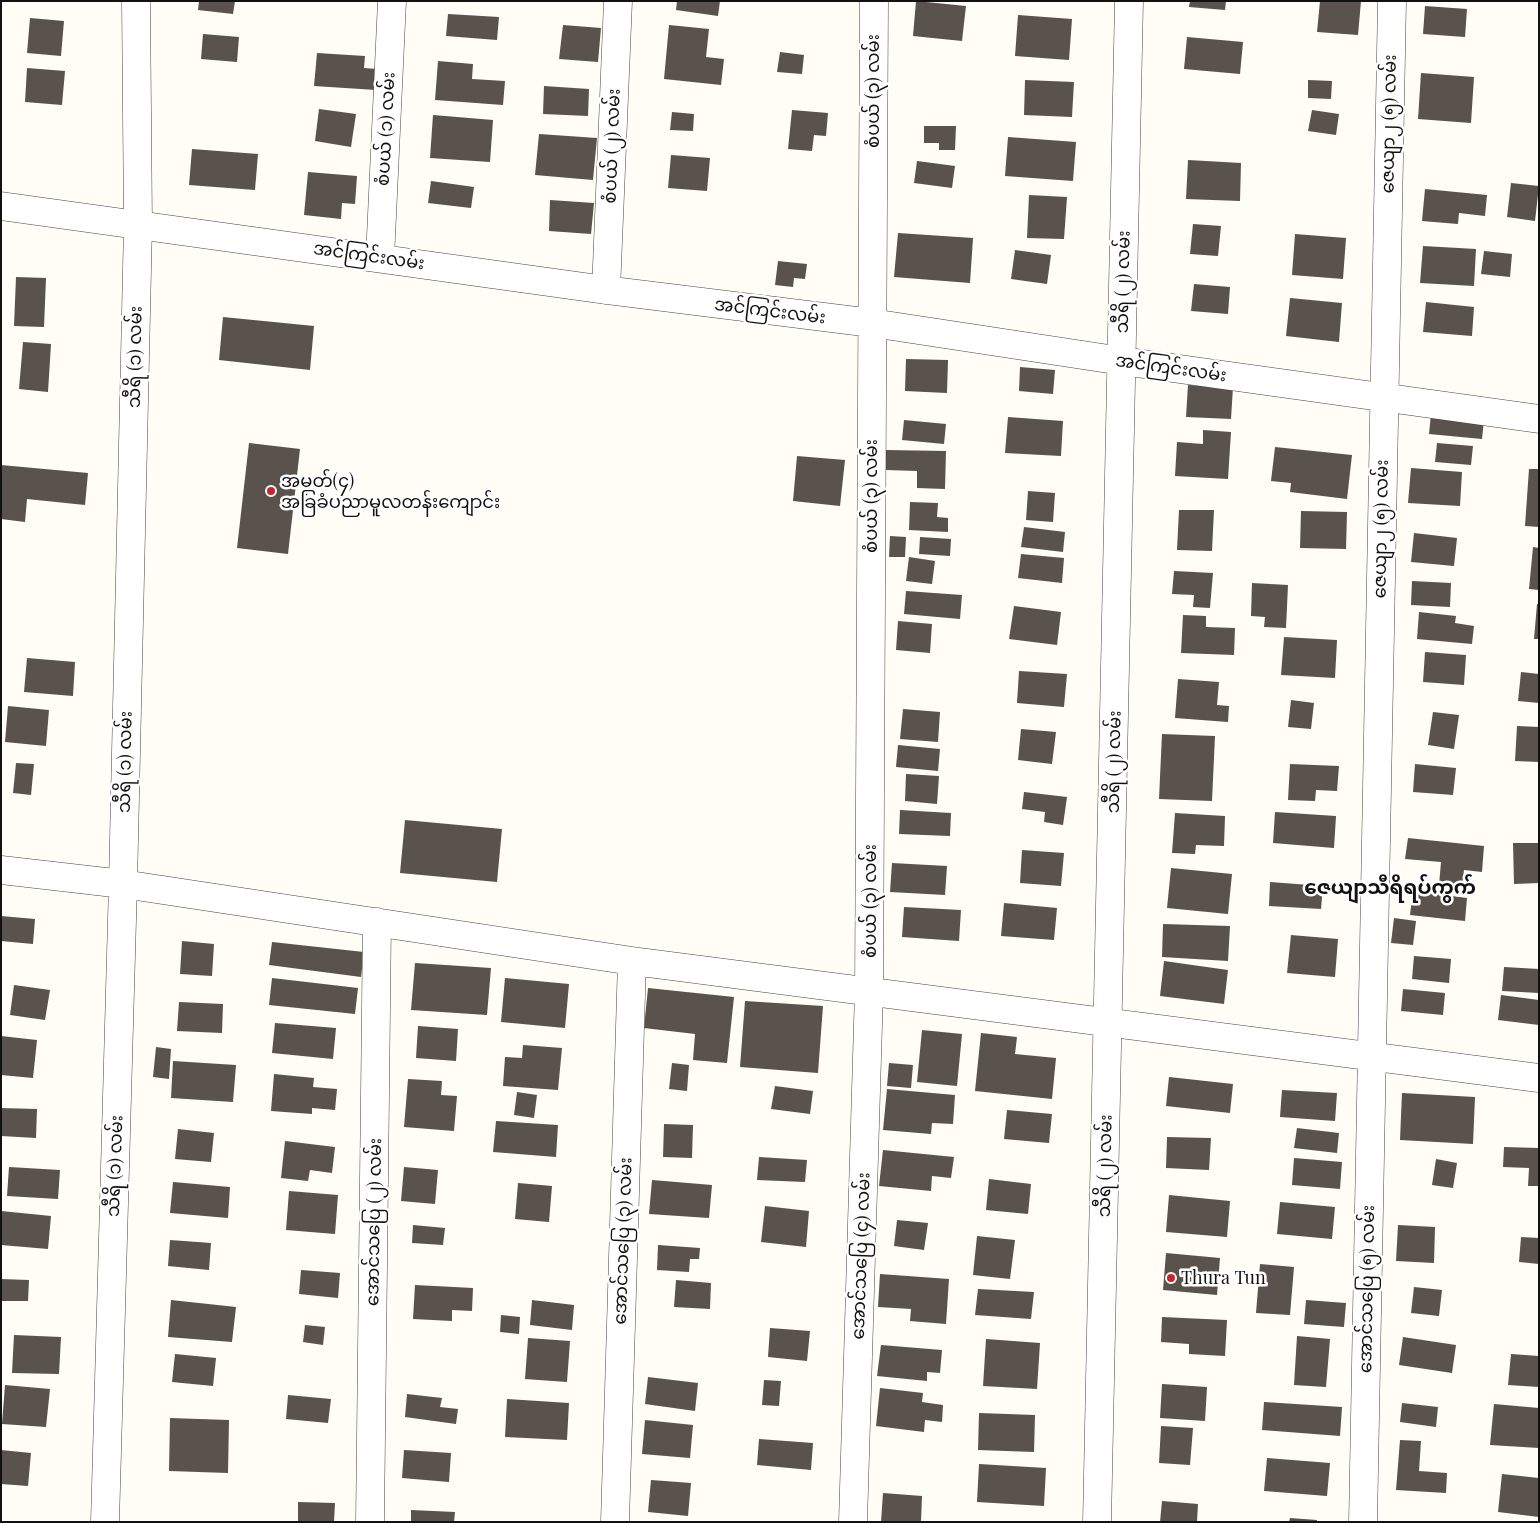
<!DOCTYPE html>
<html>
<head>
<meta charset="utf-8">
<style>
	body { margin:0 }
	#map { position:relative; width:1540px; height:1523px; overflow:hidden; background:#fffdf5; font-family:"Playfair Display",serif }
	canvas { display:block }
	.frame { position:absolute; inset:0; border:2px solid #111; pointer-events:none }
</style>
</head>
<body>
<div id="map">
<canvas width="1540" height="1523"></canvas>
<div class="frame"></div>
</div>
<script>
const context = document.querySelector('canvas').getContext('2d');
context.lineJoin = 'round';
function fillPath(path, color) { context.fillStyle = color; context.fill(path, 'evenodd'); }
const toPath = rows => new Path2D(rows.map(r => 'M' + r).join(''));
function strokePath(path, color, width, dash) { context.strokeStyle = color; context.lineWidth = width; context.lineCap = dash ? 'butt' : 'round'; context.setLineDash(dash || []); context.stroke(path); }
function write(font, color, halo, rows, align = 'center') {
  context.font = font + ' "Playfair Display","Noto Sans Myanmar",serif'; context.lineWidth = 5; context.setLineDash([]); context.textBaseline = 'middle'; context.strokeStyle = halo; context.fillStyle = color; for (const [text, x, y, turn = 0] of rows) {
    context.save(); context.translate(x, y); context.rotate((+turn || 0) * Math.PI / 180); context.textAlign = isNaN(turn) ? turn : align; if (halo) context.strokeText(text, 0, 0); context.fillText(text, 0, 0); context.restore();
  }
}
const building = toPath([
	[199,1,235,1,233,14,198,10],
	[677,1,720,1,718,16,676,10],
	[916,1,966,6,962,41,913,36],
	[1190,1,1226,1,1225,10,1189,7],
	[1320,1,1361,1,1358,35,1317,32],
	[1425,6,1467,9,1465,37,1423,34],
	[448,14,499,17,497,40,446,36],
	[1018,15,1072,19,1069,60,1015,56],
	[30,18,64,21,61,56,27,53],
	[563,25,601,28,598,62,559,59],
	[669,25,709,29,706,57,724,59,721,85,664,79],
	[203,34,239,37,237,62,201,59],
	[1187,37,1243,42,1240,74,1184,69],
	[780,52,804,55,802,74,777,72],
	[317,53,365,56,364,68,377,69,376,90,314,86],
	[438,61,473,64,472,79,505,81,503,105,435,100],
	[27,68,65,71,62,105,25,102],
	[1421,73,1474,77,1471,123,1418,119],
	[1025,80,1074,82,1072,117,1024,115],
	[1308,80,1332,81,1331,99,1308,98],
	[544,86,589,89,588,116,543,114],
	[319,109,356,114,351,147,315,141],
	[792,110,828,113,826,136,814,135,812,151,788,149],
	[1312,110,1339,114,1336,135,1308,131],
	[672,112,694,114,693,131,670,130],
	[433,115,493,120,490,162,430,158],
	[924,126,956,126,955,150,939,150,939,143,924,143],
	[539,134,597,138,593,180,535,175],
	[1008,137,1076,142,1073,181,1005,176],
	[192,149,258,154,255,190,189,185],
	[671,155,710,158,707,191,668,188],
	[1188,160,1241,163,1240,201,1186,199],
	[917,161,955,166,952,188,914,183],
	[308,172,357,176,355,204,342,203,341,219,304,215],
	[431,181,474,187,471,208,428,203],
	[1511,183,1539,186,1535,221,1507,217],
	[1425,189,1487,195,1485,216,1459,213,1458,224,1422,221],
	[1029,195,1067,197,1064,239,1027,238],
	[550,200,594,203,591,234,549,231],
	[1193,224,1221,226,1218,256,1190,254],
	[898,233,973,238,970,283,894,277],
	[1295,234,1346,238,1343,279,1292,275],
	[1423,246,1476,249,1474,286,1420,283],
	[1015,250,1051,255,1047,284,1011,279],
	[1484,251,1512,254,1510,277,1481,274],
	[778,261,807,264,805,279,794,278,793,287,775,285],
	[16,277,46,278,44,327,14,326],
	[1194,284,1230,287,1228,314,1191,311],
	[1290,298,1342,303,1339,342,1286,336],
	[1426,302,1474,307,1472,336,1423,332],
	[223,317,314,326,310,370,219,360],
	[23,342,51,344,48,392,19,389],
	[906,359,948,360,947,393,905,391],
	[1020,367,1055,370,1053,394,1019,391],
	[1188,385,1233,387,1231,419,1186,417],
	[1431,414,1484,419,1482,439,1429,434],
	[1008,417,1063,421,1061,456,1005,453],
	[904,420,946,424,944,444,902,440],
	[1203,430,1231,432,1228,479,1175,476,1177,442,1203,444],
	[249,443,300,449,288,554,237,548],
	[1437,443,1473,446,1471,465,1435,462],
	[1275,447,1352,455,1347,499,1290,492,1291,483,1271,481],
	[886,450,946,451,945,489,917,488,917,471,886,470],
	[797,456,845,460,840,506,793,501],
	[1,465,88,473,85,505,27,499,25,522,1,519],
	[1411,468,1462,472,1460,506,1408,503],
	[1529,469,1539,469,1539,527,1525,526],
	[1028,491,1055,493,1053,522,1026,520],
	[910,502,938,503,937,517,948,518,948,532,909,530],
	[1179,510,1214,510,1212,551,1177,550],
	[1301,511,1347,512,1346,549,1300,548],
	[1024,527,1065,532,1063,552,1021,547],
	[1414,533,1457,538,1454,566,1411,562],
	[890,536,906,537,905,557,889,557],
	[920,537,951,539,950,556,919,554],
	[1533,547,1539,548,1539,590,1529,589],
	[1021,554,1064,558,1062,583,1018,578],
	[909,557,935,561,932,584,906,581],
	[1174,571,1213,573,1210,608,1193,607,1194,595,1172,594],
	[1412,581,1451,583,1450,607,1411,605],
	[1252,583,1288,585,1286,628,1264,627,1265,617,1251,616],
	[906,591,962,595,960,619,904,614],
	[1537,604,1539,604,1539,639,1534,639],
	[1014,606,1061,612,1057,645,1009,639],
	[1419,612,1456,616,1455,623,1474,626,1472,644,1417,639],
	[1183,615,1206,616,1206,627,1235,628,1234,655,1181,653],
	[898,621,932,624,930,653,896,650],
	[1284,637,1337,640,1335,678,1281,675],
	[1425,652,1466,655,1464,685,1423,682],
	[27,658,75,662,73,696,24,692],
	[1019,671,1067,674,1064,707,1017,703],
	[1521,672,1539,674,1539,703,1518,701],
	[1178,679,1219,682,1217,705,1229,706,1228,722,1175,718],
	[1291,700,1314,703,1311,729,1288,727],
	[8,706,49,710,46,746,5,742],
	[903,709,940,712,938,742,900,739],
	[1433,712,1459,715,1454,749,1428,745],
	[1517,726,1539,727,1539,762,1515,761],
	[1021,729,1056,732,1052,764,1018,760],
	[1162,734,1215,736,1212,801,1159,799],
	[898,745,940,749,938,771,896,767],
	[16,763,34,764,31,795,13,793],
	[1290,764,1339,766,1337,791,1316,790,1315,801,1288,800],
	[1415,764,1456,768,1453,795,1413,792],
	[906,774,939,776,937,804,905,801],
	[1024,792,1067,797,1063,825,1044,822,1045,812,1022,809],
	[900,810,951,813,950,836,899,834],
	[1275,812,1336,816,1334,848,1273,843],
	[1175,813,1225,816,1224,846,1196,845,1195,854,1172,853],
	[405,820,502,829,497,882,400,873],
	[1408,838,1484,846,1482,872,1464,870,1462,887,1439,885,1441,862,1405,859],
	[1513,843,1539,843,1539,883,1514,884],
	[1022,850,1064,853,1061,886,1020,883],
	[892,863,947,866,945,895,890,892],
	[1171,868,1232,874,1228,914,1167,908],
	[1270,882,1323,886,1321,909,1269,906],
	[1413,891,1467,898,1465,921,1410,915],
	[1004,903,1057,908,1054,940,1001,936],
	[904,907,961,910,959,941,902,937],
	[1,916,35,919,33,944,1,941],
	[1394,918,1416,921,1413,945,1391,943],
	[1163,924,1230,926,1228,961,1162,957],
	[1291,935,1338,939,1335,977,1287,973],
	[182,941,214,944,212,976,180,974],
	[272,942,364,952,361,977,269,965],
	[1414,956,1451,959,1449,983,1412,979],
	[1164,961,1228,970,1224,1004,1160,996],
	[415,963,491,968,487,1015,411,1010],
	[1504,967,1539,969,1539,993,1502,991],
	[272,978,358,988,355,1014,269,1005],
	[505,978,569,984,565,1028,501,1022],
	[14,985,50,990,45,1020,10,1015],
	[648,988,734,997,727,1063,693,1060,695,1034,644,1028],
	[1403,989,1445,993,1443,1015,1401,1011],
	[1501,995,1539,1000,1539,1025,1498,1020],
	[745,1001,823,1006,818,1073,740,1067],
	[179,1002,223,1004,222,1033,177,1031],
	[275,1023,336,1028,333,1059,272,1053],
	[418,1026,458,1029,456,1061,416,1058],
	[922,1030,962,1034,957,1086,917,1082],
	[981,1033,1017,1037,1015,1054,1056,1058,1052,1099,975,1091],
	[1,1036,37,1040,33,1078,1,1075],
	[523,1045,562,1048,558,1090,503,1086,505,1057,522,1058],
	[156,1047,171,1049,169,1079,153,1077],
	[173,1061,236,1065,233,1102,171,1098],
	[672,1063,689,1065,687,1091,669,1089],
	[889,1063,913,1065,911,1088,887,1086],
	[274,1074,314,1078,313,1087,337,1089,335,1110,312,1108,312,1114,271,1111],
	[1169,1077,1233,1084,1230,1113,1166,1106],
	[408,1079,442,1081,441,1095,457,1096,454,1131,404,1127],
	[775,1086,813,1091,810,1114,771,1109],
	[887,1089,955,1095,953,1124,932,1123,931,1134,883,1130],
	[1282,1090,1337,1093,1335,1121,1280,1117],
	[517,1092,537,1095,534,1118,514,1115],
	[1402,1093,1475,1097,1473,1144,1400,1140],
	[1,1108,37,1109,36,1138,1,1136],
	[1007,1110,1052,1114,1049,1143,1004,1139],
	[496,1121,558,1125,556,1157,493,1152],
	[664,1124,693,1125,692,1158,663,1157],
	[1297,1128,1339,1133,1337,1153,1294,1148],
	[178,1129,214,1133,211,1162,175,1159],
	[1167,1137,1211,1138,1209,1170,1166,1168],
	[285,1141,335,1147,332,1173,310,1170,308,1181,281,1178],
	[1504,1147,1539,1148,1539,1186,1528,1186,1529,1168,1503,1167],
	[883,1150,954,1157,951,1178,932,1176,931,1191,879,1186],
	[759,1157,807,1160,805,1182,757,1180],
	[1294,1158,1342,1162,1340,1189,1292,1185],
	[1436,1159,1457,1163,1453,1188,1432,1185],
	[9,1167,60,1170,58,1199,7,1196],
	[404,1167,438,1170,435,1204,401,1201],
	[989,1179,1031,1184,1028,1214,986,1210],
	[652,1180,712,1185,709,1218,649,1214],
	[173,1182,230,1187,228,1218,170,1213],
	[518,1183,552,1186,549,1222,515,1219],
	[289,1191,338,1195,335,1234,286,1230],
	[1169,1195,1230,1201,1227,1237,1166,1232],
	[1280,1202,1335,1207,1332,1239,1277,1234],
	[765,1206,809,1211,806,1247,761,1242],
	[1,1211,51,1216,48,1249,1,1245],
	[897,1220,928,1223,924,1250,894,1246],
	[413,1225,445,1228,443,1245,412,1243],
	[1398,1225,1435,1227,1434,1263,1396,1261],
	[977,1236,1015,1240,1010,1279,973,1275],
	[1521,1237,1539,1238,1539,1264,1519,1262],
	[170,1240,211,1243,209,1270,168,1266],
	[658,1245,700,1248,699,1259,690,1259,689,1272,657,1270],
	[1166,1253,1220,1258,1217,1295,1163,1290],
	[1260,1264,1294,1267,1290,1315,1256,1313],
	[301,1270,340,1273,338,1298,299,1294],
	[880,1274,949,1279,946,1324,910,1321,911,1309,878,1307],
	[1,1279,29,1280,28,1301,1,1301],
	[676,1280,711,1283,710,1309,674,1307],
	[415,1285,473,1288,472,1311,452,1310,452,1321,413,1319],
	[1414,1287,1442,1290,1439,1316,1411,1313],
	[978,1289,1034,1292,1031,1319,975,1315],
	[171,1300,236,1307,232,1342,168,1337],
	[532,1300,574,1305,572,1330,530,1325],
	[1306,1300,1346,1303,1344,1327,1304,1324],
	[501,1315,520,1317,519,1334,500,1332],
	[1162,1317,1227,1320,1225,1356,1189,1354,1189,1344,1161,1342],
	[305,1325,325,1327,323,1345,303,1342],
	[770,1328,810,1331,807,1361,768,1357],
	[14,1335,61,1337,59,1374,12,1373],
	[1297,1336,1330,1339,1326,1387,1294,1385],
	[1403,1337,1456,1345,1452,1373,1399,1365],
	[528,1338,570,1341,567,1382,525,1379],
	[986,1339,1040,1343,1037,1389,983,1386],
	[881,1345,942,1350,940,1373,927,1372,927,1381,877,1376],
	[175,1354,216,1358,213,1386,172,1382],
	[1511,1354,1539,1356,1539,1387,1508,1385],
	[648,1377,698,1383,695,1411,645,1404],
	[764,1380,781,1381,779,1406,762,1405],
	[1162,1384,1207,1387,1205,1421,1160,1418],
	[5,1385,50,1389,46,1427,2,1424],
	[880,1388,923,1393,922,1402,943,1405,942,1422,925,1420,924,1432,876,1426],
	[407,1394,442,1398,440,1407,458,1409,456,1424,405,1417],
	[288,1395,331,1399,328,1423,286,1419],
	[507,1399,569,1403,567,1440,505,1437],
	[1264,1402,1342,1407,1340,1436,1262,1430],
	[1402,1403,1438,1407,1436,1427,1400,1422],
	[1494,1404,1539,1408,1539,1448,1490,1445],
	[979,1413,1035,1415,1034,1452,978,1450],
	[170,1418,229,1420,228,1473,169,1471],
	[645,1420,693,1425,690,1458,642,1454],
	[1161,1426,1193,1428,1190,1465,1159,1463],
	[759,1439,813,1443,811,1470,757,1465],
	[1400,1440,1421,1441,1419,1471,1447,1473,1446,1493,1396,1490],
	[1,1450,31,1453,28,1486,1,1484],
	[404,1450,451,1453,449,1482,402,1478],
	[1267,1458,1330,1463,1327,1496,1264,1491],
	[979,1464,1046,1468,1044,1506,977,1502],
	[1502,1474,1539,1478,1539,1517,1498,1512],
	[651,1480,691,1483,688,1516,648,1512],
	[883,1493,922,1496,921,1522,881,1522],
	[1162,1501,1198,1504,1197,1522,1160,1522],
	[298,1502,335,1503,334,1522,298,1522],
	[411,1510,455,1512,454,1522,411,1522],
	[1290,1518,1317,1520,1317,1522,1289,1522]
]);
const minor = toPath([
	[1,206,606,290,872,323,1122,361,1539,419],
	[380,258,392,1],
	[606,290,618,1],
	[1,870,123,884,632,961,1539,1078],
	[105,1522,123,884,138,225,136,1],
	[370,1522,377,922],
	[615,1522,632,961],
	[853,1522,869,991,874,1],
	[1097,1522,1129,1],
	[1363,1522,1392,1]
]);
const markers = [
	[271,491,5,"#c4262e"],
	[1171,1278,5,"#c4262e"]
];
const streetNames = [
	["စံပယ် (၃) လမ်း",873,91,-90],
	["ဇေယျာ၂ (၅) လမ်း",1389,124,-89],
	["စံပယ် (၁) လမ်း",386,129,-87],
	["စံပယ် (၂) လမ်း",612,146,-88],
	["အင်ကြင်းလမ်း",369,256,8],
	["သီရိ (၂) လမ်း",1123,282,-89],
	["အင်ကြင်းလမ်း",770,311,7],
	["သီရိ (၁) လမ်း",135,357,-89],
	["အင်ကြင်းလမ်း",1171,368,8],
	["စံပယ် (၃) လမ်း",871,496,-90],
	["ဇေယျာ၂ (၅) လမ်း",1381,529,-89],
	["သီရိ (၁) လမ်း",125,762,-89],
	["သီရိ (၂) လမ်း",1114,762,-89],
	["စံပယ် (၃) လမ်း",870,901,-90],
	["သီရိ (၁) လမ်း",115,1166,-88],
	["သီရိ (၂) လမ်း",1105,1166,-89],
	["အောင်သပြေ (၂) လမ်း",374,1222,-89],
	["အောင်သပြေ (၃) လမ်း",623,1241,-88],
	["အောင်သပြေ (၄) လမ်း",861,1256,-88],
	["အောင်သပြေ (၅) လမ်း",1367,1289,-89]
];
const poiNames = [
	["အမှတ်(၄)",281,481],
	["အခြခံပညာမူလတန်းကျောင်း",281,502],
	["Thura Tun",1181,1278]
];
const quarterNames = [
	["ဇေယျာသီရိရပ်ကွက်",1390,888]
];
fillPath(building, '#5a524d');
strokePath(minor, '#444', 29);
strokePath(minor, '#fff', 28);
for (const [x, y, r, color] of markers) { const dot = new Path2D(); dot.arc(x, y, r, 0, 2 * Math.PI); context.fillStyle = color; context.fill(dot); strokePath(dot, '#fff', 2); }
write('18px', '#111', '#fff', streetNames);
write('18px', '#111', '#fff', poiNames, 'left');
write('bold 20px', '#111', '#fff', quarterNames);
</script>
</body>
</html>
